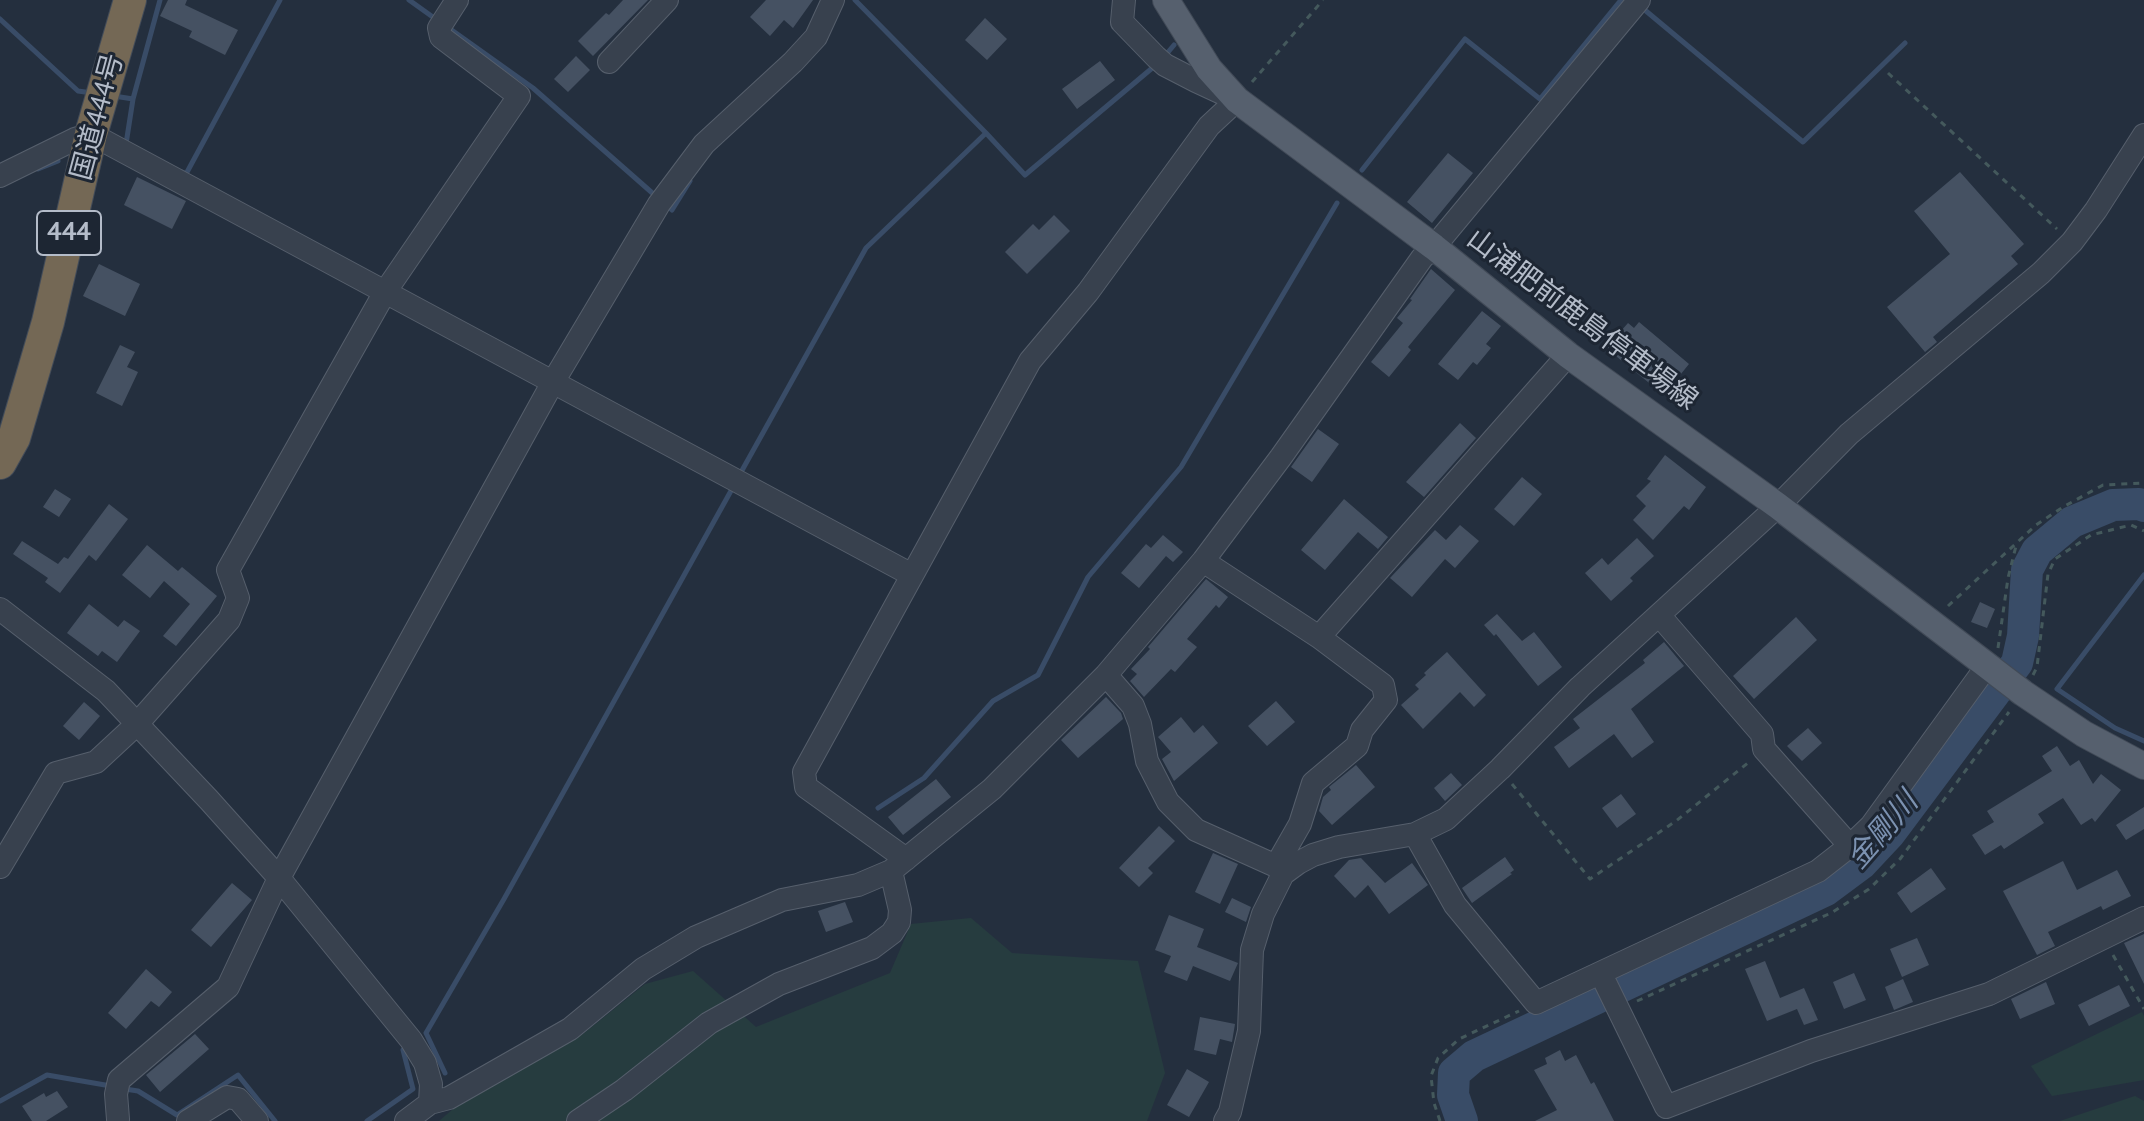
<!DOCTYPE html>
<html>
<head>
<meta charset="utf-8">
<style>
	body { margin:0 }
	canvas { display:block; background:#242f3e }
</style>
</head>
<body>
<canvas width="2144" height="1121"></canvas>
<script>
const context = document.querySelector('canvas').getContext('2d');
context.lineJoin = 'round';
function fillPath(path, color) { context.fillStyle = color; context.fill(path, 'evenodd'); }
const toPath = rows => new Path2D(rows.map(r => 'M' + r).join(''));
function strokePath(path, color, width, dash) { context.strokeStyle = color; context.lineWidth = width; context.lineCap = dash ? 'butt' : 'round'; context.setLineDash(dash || []); context.stroke(path); }
function write(font, color, halo, rows, align = 'center') {
  context.font = font + ' "PT Sans","Noto Sans JP",sans-serif'; context.lineWidth = 6; context.setLineDash([]); context.textBaseline = 'middle'; context.strokeStyle = halo; context.fillStyle = color; for (const [text, x, y, turn = 0] of rows) {
    context.save(); context.translate(x, y); context.rotate((+turn || 0) * Math.PI / 180); context.textAlign = isNaN(turn) ? turn : align; if (halo) context.strokeText(text, 0, 0); context.fillText(text, 0, 0); context.restore();
  }
}
const green = toPath([
	[971,918,1012,953,1138,961,1165,1073,1147,1121,439,1121,453,1109,583,1034,645,984,693,971,756,1027,890,973,911,924],
	[2142,1012,2144,1016,2144,1080,2052,1096,2031,1066],
	[2135,1096,2144,1101,2144,1121,2060,1121]
]);
const stream = toPath([
	[409,0,437,20],
	[855,0,986,133],
	[1646,11,1803,142,1905,43],
	[0,19,78,91,92,93],
	[446,26,533,88,658,198],
	[1164,57,1174,45],
	[114,96,133,99],
	[126,144,133,99,160,0],
	[38,169,58,161],
	[1362,170,1465,39,1540,99,1621,0],
	[182,172,186,174,280,0],
	[666,204,672,210,690,181],
	[740,474,866,248,986,133,1025,175,1157,64],
	[2144,575,2057,689,2115,728,2144,741],
	[878,808,924,778,993,701,1038,675,1088,577,1181,467,1337,203],
	[445,1073,426,1033,504,899,732,489],
	[125,1089,138,1091,177,1115,238,1075,275,1121],
	[0,1101,47,1075,111,1086],
	[367,1121,413,1089,403,1050]
]);
const river = toPath([
	[1462,1121,1453,1095,1454,1073,1474,1056,1826,890,1861,864,1890,833,2017,663,2023,636,2027,570,2037,551,2072,522,2113,505,2139,504,2144,506]
]);
const building = toPath([
	[168,0,187,0,185,5,238,30,225,55,189,37,192,31,160,16],
	[623,0,648,0,593,56,578,41,606,13,609,15],
	[766,0,813,0,793,28,784,20,770,36,750,17],
	[985,18,1007,39,987,60,965,40],
	[576,56,590,70,568,92,554,79],
	[1100,61,1115,80,1077,109,1062,89],
	[1448,153,1473,173,1432,223,1407,202],
	[1960,172,2024,244,2011,256,2018,264,1933,337,1937,342,1925,352,1887,307,1950,254,1914,211],
	[137,177,186,201,172,229,124,205],
	[1054,215,1070,231,1027,274,1005,252,1033,224,1039,230],
	[99,264,140,284,125,316,83,296],
	[1431,269,1455,290,1408,347,1411,350,1389,377,1371,362,1403,323,1397,318,1412,300,1410,299],
	[1482,311,1501,326,1486,344,1491,348,1477,365,1473,362,1458,380,1438,364],
	[1639,322,1689,364,1664,395,1606,348,1628,323,1634,328],
	[120,345,135,352,127,367,138,372,122,406,96,393],
	[1460,423,1476,438,1424,497,1406,482],
	[1318,429,1339,444,1312,482,1291,467],
	[1665,455,1706,487,1689,510,1684,506,1653,540,1633,520,1646,506,1636,496,1651,481,1647,479],
	[1522,477,1542,494,1514,526,1494,509],
	[55,489,71,499,59,517,43,507],
	[1344,499,1388,537,1378,549,1358,532,1325,570,1301,550],
	[109,504,128,519,96,561,89,555,60,593,45,582,48,578,13,554,22,541,58,564,64,557,68,559],
	[1460,525,1479,541,1455,568,1445,559,1412,597,1390,578,1435,530,1446,540],
	[1163,535,1183,552,1173,562,1166,556,1139,588,1121,573,1146,544,1151,548],
	[1637,538,1654,556,1630,578,1633,581,1611,601,1585,573,1602,558,1608,565],
	[147,545,178,571,182,567,217,596,176,646,163,636,190,604,164,581,150,598,122,575],
	[1206,579,1228,597,1219,608,1216,605,1187,639,1197,647,1175,672,1171,669,1144,697,1130,681,1137,674,1131,669,1150,649,1148,647],
	[1980,602,1995,609,1987,628,1971,622],
	[89,604,118,627,124,620,140,631,117,662,102,651,98,656,67,633],
	[1497,614,1522,641,1534,632,1562,667,1538,686,1496,634,1494,636,1484,625],
	[1796,617,1817,640,1754,699,1733,676],
	[1664,642,1684,666,1631,709,1654,742,1632,758,1614,734,1569,768,1554,747,1580,728,1573,719,1645,663,1643,660],
	[1447,652,1486,695,1474,707,1460,692,1423,729,1401,705,1419,689,1415,685,1426,675,1424,673],
	[1106,697,1121,713,1123,719,1078,758,1061,740],
	[1276,701,1295,722,1267,746,1248,726],
	[84,702,100,716,79,740,63,726],
	[1181,717,1194,733,1203,725,1218,743,1174,781,1162,759,1171,752,1158,737],
	[1808,728,1822,743,1802,761,1787,746],
	[2057,746,2070,766,2079,760,2093,784,2101,774,2121,790,2095,822,2092,818,2081,825,2063,798,2038,814,2044,823,2004,849,2001,845,1985,855,1972,835,1994,822,1987,811,2052,771,2042,756],
	[1356,765,1375,787,1332,825,1319,811,1323,797,1331,790,1329,787],
	[1451,773,1462,785,1445,801,1434,788],
	[936,779,951,797,903,835,888,817],
	[1621,794,1636,814,1617,828,1602,808],
	[2144,807,2144,829,2126,840,2116,825],
	[1159,826,1175,841,1148,868,1153,873,1139,887,1119,868],
	[1213,853,1238,864,1220,904,1195,892],
	[1505,857,1514,870,1510,873,1512,874,1472,903,1462,888],
	[1361,858,1385,883,1412,863,1428,885,1389,914,1368,885,1355,898,1334,876,1349,860],
	[2063,861,2077,890,2117,870,2131,896,2103,910,2101,906,2048,932,2055,946,2037,955,2003,891],
	[1931,868,1946,889,1911,913,1897,893],
	[232,883,252,900,211,947,191,930],
	[1232,898,1251,907,1246,922,1225,912],
	[845,902,853,922,826,932,818,911],
	[1169,915,1204,929,1197,947,1238,963,1230,981,1193,966,1187,981,1164,972,1171,956,1155,950],
	[2144,934,2144,984,2124,943],
	[1917,938,1929,965,1902,977,1890,949],
	[1765,961,1780,998,1804,988,1818,1020,1804,1025,1797,1009,1767,1021,1745,969],
	[146,969,172,992,159,1007,151,1001,126,1029,108,1013],
	[1854,973,1866,1000,1844,1009,1833,982],
	[1903,979,1913,1002,1894,1010,1885,987],
	[2046,982,2055,1004,2020,1019,2011,999],
	[2119,985,2130,1006,2089,1026,2078,1005],
	[1200,1017,1235,1024,1232,1042,1220,1039,1216,1055,1194,1050],
	[195,1034,209,1049,160,1092,146,1075],
	[1560,1050,1565,1061,1576,1055,1591,1084,1594,1082,1614,1121,1535,1121,1557,1110,1534,1070,1547,1064,1545,1058],
	[1187,1069,1209,1082,1189,1117,1167,1105],
	[57,1091,68,1107,46,1121,32,1121,22,1106,44,1093,46,1097]
]);
const path = toPath([
	[1888,73,2057,229],
	[1252,82,1323,0],
	[1948,606,2036,525,2063,507,2103,485,2144,483],
	[1998,648,2008,578,2017,542],
	[2033,675,2037,667,2048,574,2055,559,2091,535,2131,525,2144,531],
	[1512,784,1590,879,1676,821,1749,762],
	[2113,955,2144,1009],
	[1637,1001,1831,913,1869,889,1900,859,2009,712],
	[1440,1121,1434,1103,1431,1076,1438,1058,1459,1039,1519,1011]
]);
const minor = toPath([
	[609,62,667,0],
	[0,176,75,139,91,134,912,575],
	[1203,561,1319,637,1383,685,1386,700,1362,730,1357,746,1313,783,1300,824,1276,866,1283,874],
	[0,609,106,691,209,800,279,878,411,1040,425,1063,431,1084,430,1103],
	[1659,615,1762,734,1764,749,1850,846],
	[1319,637,1568,355],
	[1106,675,1133,706,1140,724,1147,761,1168,802,1196,830,1276,866],
	[1415,834,1455,905,1536,1003,1818,871,1850,846,1871,826,1987,666],
	[906,859,806,787,804,772,1030,361,1088,292,1209,126,1237,100,1196,81,1165,65,1156,57,1122,22,1124,0],
	[0,867,56,773,96,762,137,724,229,620,238,598,228,570,385,292,519,96,441,37,439,28,457,0],
	[1601,974,1666,1107,1811,1051,1989,994,2144,918],
	[118,1119,116,1094,119,1080,228,987,279,878,553,382,659,204,704,144,793,62,816,37,833,0],
	[188,1121,227,1097,238,1099,257,1121],
	[406,1121,430,1103,449,1098,570,1029,643,969,696,937,782,900,858,885,891,871,992,789,1106,675,1203,561,1281,457,1422,258,1434,247,1639,0],
	[578,1121,624,1090,709,1023,779,984,872,948,892,933,899,922,900,910,891,871],
	[1225,1121,1230,1112,1249,1031,1252,950,1263,914,1283,874,1298,863,1313,855,1339,847,1415,834,1446,819,1500,769,1580,687,1778,506,1849,434,2041,273,2072,242,2096,210,2144,135]
]);
const major = toPath([
	[1166,0,1209,69,1237,100,1434,247,1568,355,1778,506,2023,693,2084,734,2144,766]
]);
const highway = toPath([
	[0,463,14,438,48,322,91,134,130,0]
]);
const shields = [
	[69,233,64]
];
const shieldNames = [
	["444",69,233]
];
const streetNames = [
	["国道444号",98,117,-75],
	["山浦肥前鹿島停車場線",1582,320,37]
];
const waterNames = [
	["金剛川",1883,831,-49]
];
fillPath(green, '#263c3f');
strokePath(stream, '#394c67', 5);
strokePath(river, '#394c67', 32);
fillPath(building, '#455162');
strokePath(minor, '#565f6c', 24);
strokePath(major, '#414a57', 28);
strokePath(highway, '#434c59', 34);
strokePath(path, '#44595c', 3, [6, 6]);
strokePath(minor, '#38414e', 22);
strokePath(major, '#56606e', 26);
strokePath(highway, '#746855', 32);
for (const [x, y, w] of shields) { const box = new Path2D(); box.roundRect(x - w / 2, y - 22, w, 44, 6); context.fillStyle = '#1d2633'; context.fill(box); strokePath(box, '#b4bcc9', 2); }
write('bold 26px', '#b4bcc9', null, shieldNames);
write('28px', '#b4bcc9', '#1d2633', streetNames);
write('italic 30px', '#7c92b1', '#1d2633', waterNames);
</script>
</body>
</html>
